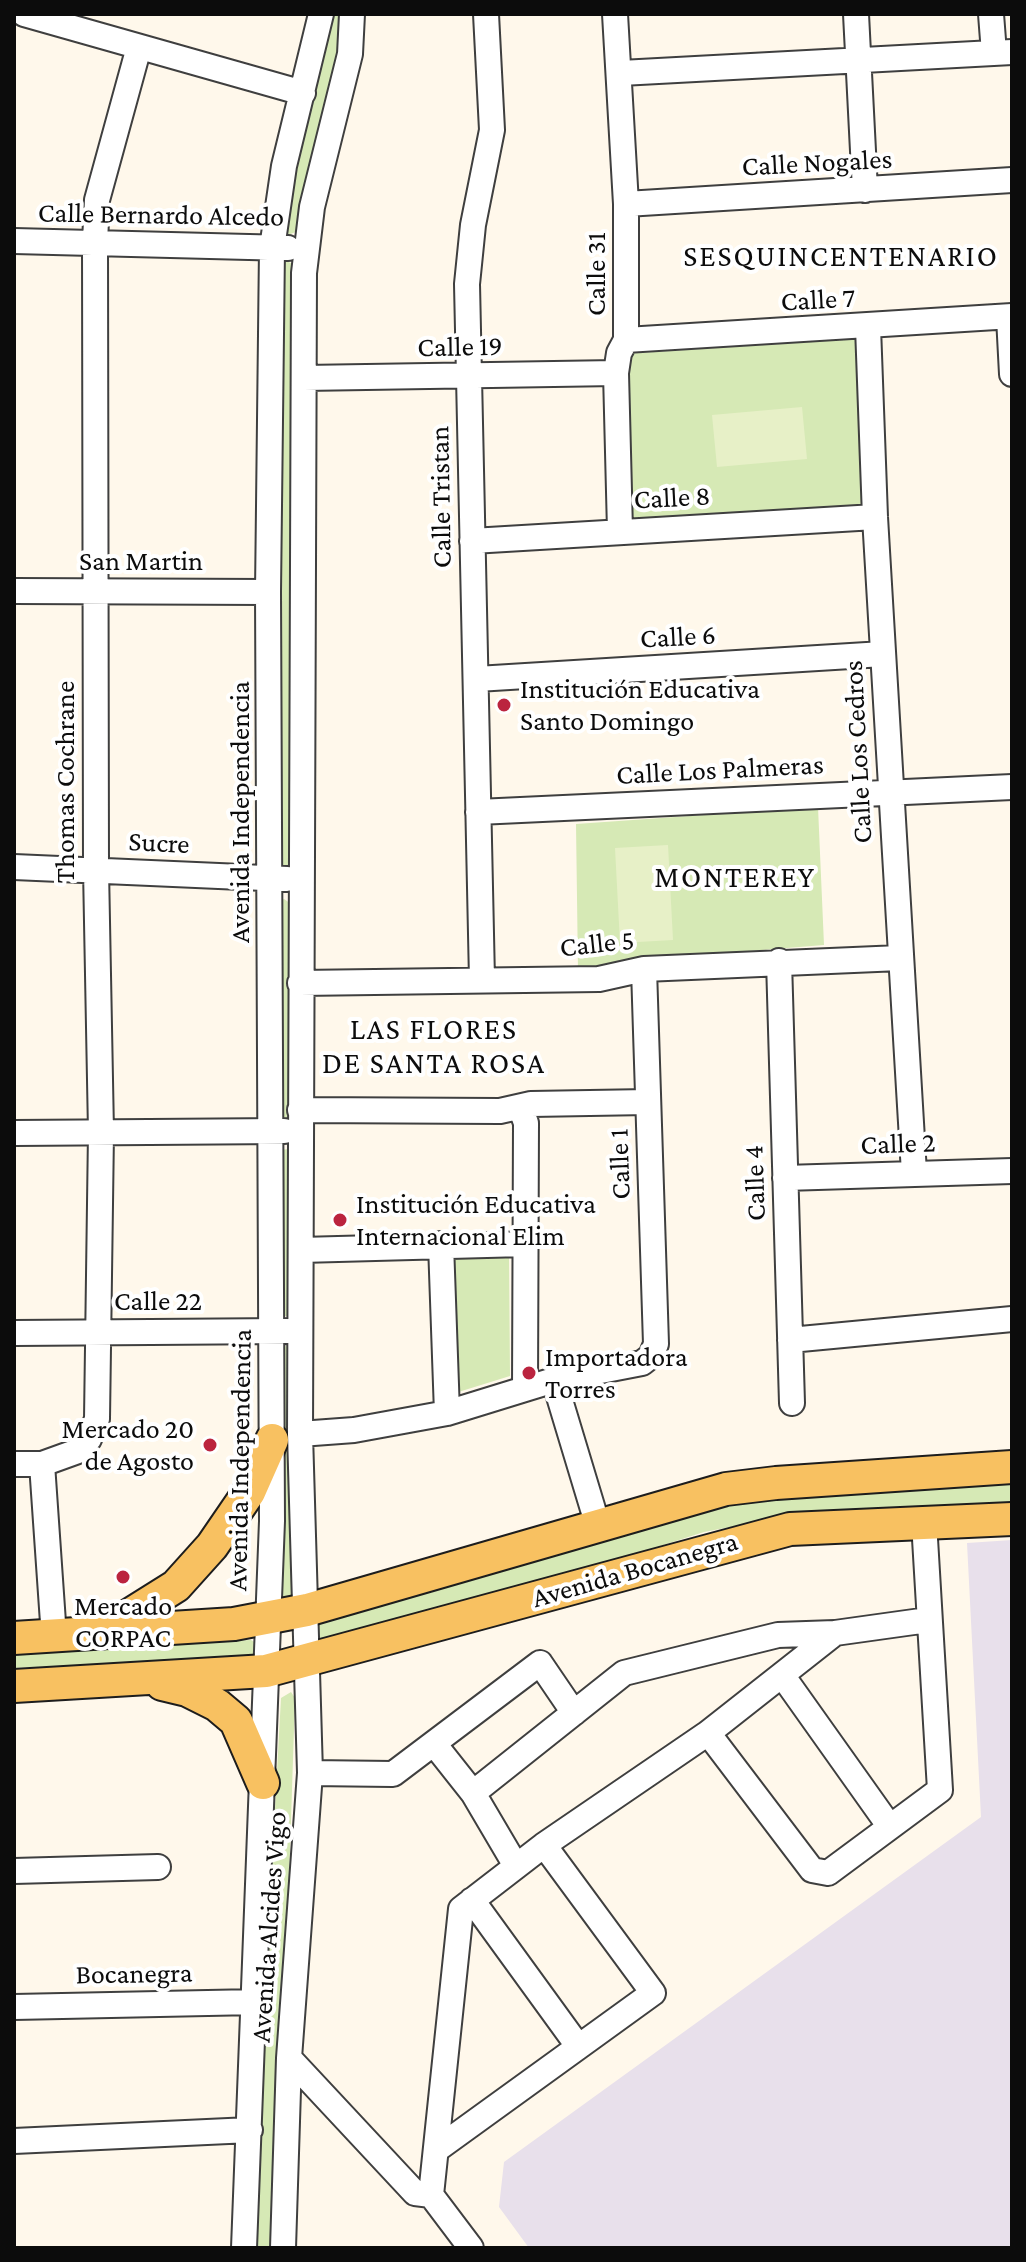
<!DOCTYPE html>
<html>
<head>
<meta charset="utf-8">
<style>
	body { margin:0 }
	#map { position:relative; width:1026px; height:2262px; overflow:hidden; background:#fff8eb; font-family:"Crimson Pro",serif }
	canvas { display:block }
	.frame { position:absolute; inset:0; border:16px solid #0c0c0c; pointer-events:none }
</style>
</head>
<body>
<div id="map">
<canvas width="1026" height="2262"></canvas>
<div class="frame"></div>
</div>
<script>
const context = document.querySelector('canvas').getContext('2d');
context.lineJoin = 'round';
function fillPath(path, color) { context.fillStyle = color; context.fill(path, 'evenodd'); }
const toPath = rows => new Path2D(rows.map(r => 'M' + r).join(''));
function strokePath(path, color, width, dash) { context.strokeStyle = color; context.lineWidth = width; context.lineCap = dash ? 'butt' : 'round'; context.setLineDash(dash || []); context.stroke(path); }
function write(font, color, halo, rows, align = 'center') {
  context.font = font + ' "Crimson Pro",serif'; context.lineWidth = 8; context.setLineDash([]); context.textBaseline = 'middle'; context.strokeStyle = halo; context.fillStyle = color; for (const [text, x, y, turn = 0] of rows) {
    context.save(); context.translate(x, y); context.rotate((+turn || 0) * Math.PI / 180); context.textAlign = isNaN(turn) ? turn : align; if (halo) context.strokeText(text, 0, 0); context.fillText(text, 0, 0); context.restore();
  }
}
const industrial = toPath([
	[1012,1540,1012,2248,529,2248,499,2207,504,2162,981,1817,967,1543]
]);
const green = toPath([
	[333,14,345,14,345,30,298,231,288,235,282,233,280,220],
	[284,260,293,264,295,269,293,867,278,874,280,262],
	[857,339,865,508,624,522,622,354],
	[818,807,824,945,625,961,578,971,576,824],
	[284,899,294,906,294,1118,280,1125,279,901],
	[288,1149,293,1155,290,1316,282,1316,282,1150],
	[509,1252,510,1376,452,1394,448,1257],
	[285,1346,291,1347,295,1597,284,1602,278,1596,277,1349],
	[1012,1482,1012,1508,772,1519,704,1532,557,1579,318,1643,313,1635,319,1622,728,1498],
	[251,1640,258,1644,258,1658,14,1668,14,1647],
	[291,1692,295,1698,281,2126,272,2248,251,2248,281,1698]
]);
const pitch = toPath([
	[802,407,807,459,717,467,712,415],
	[668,845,673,940,620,943,615,848]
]);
const minor = toPath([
	[24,14,303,93],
	[615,14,626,204,626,340,619,353,616,373,620,531],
	[856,14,865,190],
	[991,14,994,53],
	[621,73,1012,52],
	[626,204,1012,180],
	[14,241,288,248],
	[1009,317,1012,374],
	[868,327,875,517,914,1173],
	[626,340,1012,316],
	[304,378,616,373],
	[472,541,875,517],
	[14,591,268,592],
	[477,679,883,654],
	[478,812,1012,787],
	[14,867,287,879],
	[779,961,792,1403],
	[482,980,467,284,473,225,492,130,486,14],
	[300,983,599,979,644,969,900,958],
	[521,1109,526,1123,525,1389],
	[300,1110,500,1111,531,1104,648,1102],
	[14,1133,284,1131],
	[785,1178,1012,1171],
	[441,1244,447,1413],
	[301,1250,524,1244],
	[14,1333,287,1331],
	[790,1340,1012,1319],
	[554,1380,598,1526],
	[300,1434,354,1430,447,1413,554,1380,642,1363,651,1356,656,1344,644,969],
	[14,1464,42,1464,78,1451,89,1439,97,1419,101,1132,96,869,95,242,97,200,139,47],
	[42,1464,54,1637],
	[782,1675,890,1827],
	[708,1733,812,1870,828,1873,940,1790,924,1522],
	[435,1745,473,1793,516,1866],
	[310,1773,393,1774,540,1663,574,1713],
	[473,1793,624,1673,778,1635,835,1633],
	[14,1871,158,1867],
	[472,1900,578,2046],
	[14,2007,256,2002],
	[289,2058,415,2193,431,2195,471,2248],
	[14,2141,250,2130],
	[436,2150,653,1993,544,1845],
	[431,2195,461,1909,544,1845,708,1733,835,1633,928,1620],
	[244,2248,272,1521,268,592,272,248,284,166,321,14],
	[283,2248,289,2058,310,1773,300,1434,304,273,312,207,350,54,352,14]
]);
const major = toPath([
	[101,1633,176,1586,212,1546,249,1492,272,1440],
	[14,1638,234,1624,307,1610,726,1489,776,1483,1012,1467],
	[162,1684,187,1690,217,1705,236,1721,263,1783],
	[14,1686,266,1671,790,1529,1012,1519]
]);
const markers = [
	[504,705,8,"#bb243f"],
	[340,1220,8,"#bb243f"],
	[529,1373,8,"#bb243f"],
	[210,1445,8,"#bb243f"],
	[123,1577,8,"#bb243f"]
];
const streetNames = [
	["Calle Nogales",817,163,-3],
	["Calle Bernardo Alcedo",161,215,1],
	["Calle 31",596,274,-90],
	["Calle 7",818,300,-3],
	["Calle 19",460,347,-1],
	["Calle Tristan",441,497,-91],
	["Calle 8",672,498,-3],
	["San Martin",141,561],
	["Calle 6",678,637,-3],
	["Calle Los Cedros",858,752,-93],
	["Calle Los Palmeras",720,770,-3],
	["Thomas Cochrane",65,782,-90],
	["Avenida Independencia",240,812,-90],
	["Sucre",159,843,3],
	["Calle 5",597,944,-6],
	["Calle 2",898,1144,-2],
	["Calle 1",620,1164,-92],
	["Calle 4",755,1183,-92],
	["Calle 22",158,1301],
	["Avenida Independencia",240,1460,-89],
	["Avenida Bocanegra",635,1570,-16],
	["Avenida Alcides Vigo",269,1927,-86],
	["Bocanegra",134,1974,-1]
];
const poiNames = [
	["Institución Educativa",520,689],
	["Santo Domingo",520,721],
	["Institución Educativa",356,1204],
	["Internacional Elim",356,1236],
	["Importadora",545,1357],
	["Torres",545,1389],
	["Mercado 20",194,1429,"right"],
	["de Agosto",194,1461,"right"],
	["Mercado",123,1606,"center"],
	["CORPAC",123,1638,"center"]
];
const neighbourhoodNames = [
	["SESQUINCENTENARIO",841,257],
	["MONTEREY",735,878],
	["LAS FLORES",434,1030],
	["DE SANTA ROSA",434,1064]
];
fillPath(industrial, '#e8e0eb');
fillPath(green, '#d6e9b5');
fillPath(pitch, '#e7f0c7');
strokePath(minor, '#3f3f3f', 28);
strokePath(major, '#1d1d1d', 36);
strokePath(minor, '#fff', 24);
strokePath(major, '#f8c161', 32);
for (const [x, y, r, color] of markers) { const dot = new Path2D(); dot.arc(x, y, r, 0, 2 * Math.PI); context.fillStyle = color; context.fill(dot); strokePath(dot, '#fff', 3); }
write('28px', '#0c0c0c', '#fff', streetNames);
write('28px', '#0c0c0c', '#fff', poiNames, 'left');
context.letterSpacing = '2px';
write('30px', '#0c0c0c', '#fff', neighbourhoodNames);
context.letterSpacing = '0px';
</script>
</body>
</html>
